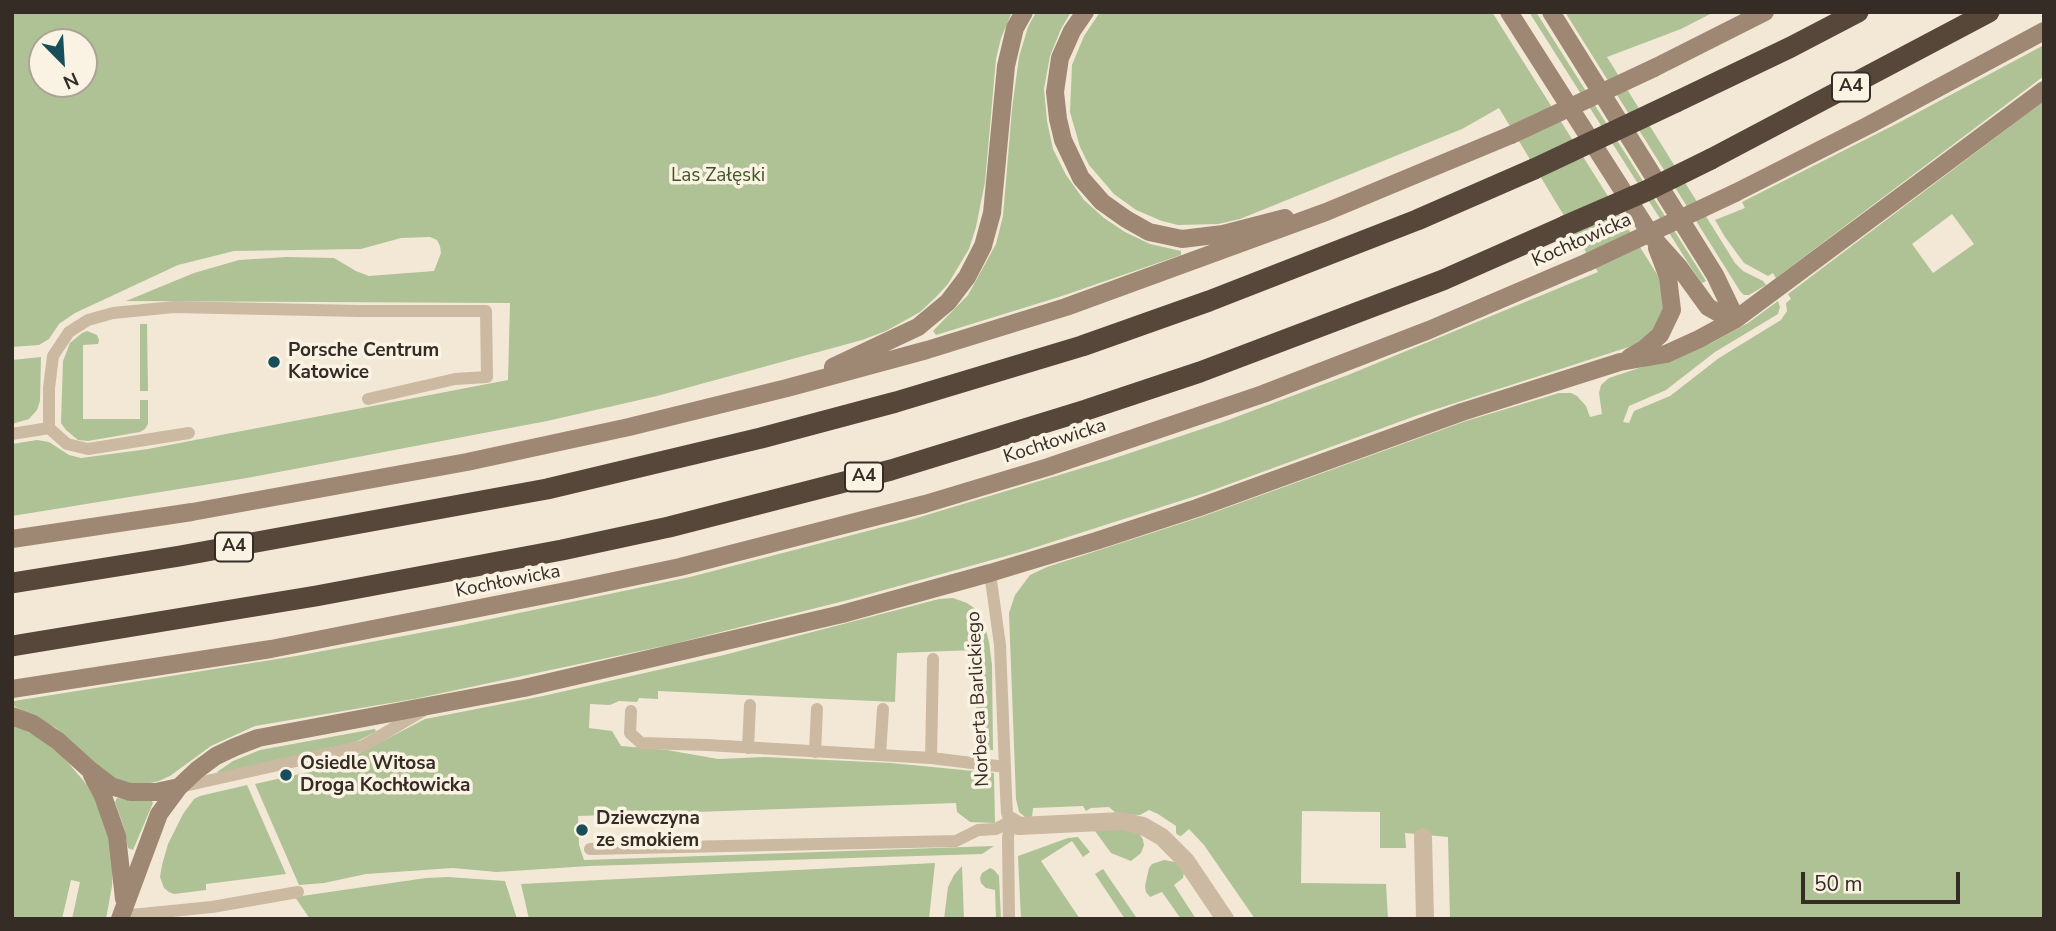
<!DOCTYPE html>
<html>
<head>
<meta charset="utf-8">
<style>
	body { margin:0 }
	#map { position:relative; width:2056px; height:931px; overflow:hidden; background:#f3e8d6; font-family:"Nunito Sans",sans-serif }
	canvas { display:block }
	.frame { position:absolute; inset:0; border:14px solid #352c25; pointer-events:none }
	.north { position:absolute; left:28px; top:28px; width:70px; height:70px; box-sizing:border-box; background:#faf2e2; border:2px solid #aba396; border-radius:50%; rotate:156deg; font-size:19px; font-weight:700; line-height:28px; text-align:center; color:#352c25 }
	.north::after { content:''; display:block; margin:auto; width:24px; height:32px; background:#184e59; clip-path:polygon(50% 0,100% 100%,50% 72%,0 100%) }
	.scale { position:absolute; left:1801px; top:872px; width:159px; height:32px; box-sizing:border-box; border:4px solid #352c25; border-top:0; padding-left:9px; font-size:21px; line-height:24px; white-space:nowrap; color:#352c25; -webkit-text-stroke:5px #faf2e2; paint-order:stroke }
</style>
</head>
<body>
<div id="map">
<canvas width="2056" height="931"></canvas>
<div class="frame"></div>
<div class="north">N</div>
<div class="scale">50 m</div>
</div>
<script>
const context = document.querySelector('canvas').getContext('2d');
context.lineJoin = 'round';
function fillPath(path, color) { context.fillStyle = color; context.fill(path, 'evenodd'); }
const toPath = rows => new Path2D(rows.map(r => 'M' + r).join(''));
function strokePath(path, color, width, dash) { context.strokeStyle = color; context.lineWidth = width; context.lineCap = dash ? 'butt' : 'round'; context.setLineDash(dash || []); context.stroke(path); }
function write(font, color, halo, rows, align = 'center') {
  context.font = font + ' "Nunito Sans",sans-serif'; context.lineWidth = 7; context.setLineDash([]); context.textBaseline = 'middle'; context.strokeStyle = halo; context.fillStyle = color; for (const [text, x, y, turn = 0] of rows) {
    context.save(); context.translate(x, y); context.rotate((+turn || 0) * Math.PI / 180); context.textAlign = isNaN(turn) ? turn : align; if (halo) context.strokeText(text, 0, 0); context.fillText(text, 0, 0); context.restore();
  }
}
const green = toPath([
	[12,12,1012,12,1001,38,996,59,985,182,976,227,969,249,948,284,935,298,920,312,886,331,862,340,657,396,547,421,247,478,12,516,12,444,37,440,49,442,69,455,81,458,148,449,508,380,510,303,126,301,194,273,239,260,287,257,334,258,356,271,369,276,434,271,441,253,440,246,437,240,430,237,401,238,361,249,234,251,178,265,75,313,59,324,49,339,39,345,12,347],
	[42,42,84,42,84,84,42,84],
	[1036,12,1071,12,1061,29,1050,56,1044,89,1047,121,1053,149,1066,175,1084,200,1104,218,1125,232,1150,244,1181,251,1181,255,1059,297,936,335,933,331,968,295,996,244,1003,216,1012,109,1019,57,1028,27],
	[1100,12,1492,12,1660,279,1664,308,1654,331,1635,345,1418,415,1205,493,1024,551,852,599,673,644,414,699,255,726,211,746,170,776,159,781,146,784,130,783,116,779,94,764,56,728,12,705,14,701,296,656,462,625,690,577,910,520,1109,460,1220,423,1348,375,1598,272,1499,108,1462,129,1240,219,1218,224,1178,225,1162,221,1136,210,1114,194,1089,165,1080,147,1070,112,1072,65,1084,36],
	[1529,12,1536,12,1706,281,1702,283,1692,269],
	[1565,12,1714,12,1681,29,1607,57,1735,263,1743,271,1763,281,1766,285,1749,295,1744,295,1740,291],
	[2044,45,2044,76,1776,278,1773,273,1768,276,1744,263,1725,237,1715,220,1745,208,1742,202,1900,122],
	[2044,101,2044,919,1450,919,1448,837,1405,833,1406,848,1380,848,1380,812,1302,811,1301,883,1386,884,1388,919,1255,919,1204,845,1189,829,1181,836,1178,835,1176,833,1176,826,1158,814,1149,810,1140,815,1117,814,1109,807,1091,808,1086,811,1083,806,1033,808,1032,818,1025,817,1019,812,1016,799,1009,613,1015,595,1030,575,1047,567,1201,517,1466,421,1559,393,1571,393,1577,396,1586,406,1590,417,1602,414,1599,393,1601,385,1609,378,1687,352,1711,343,1748,323,1778,301,1780,307,1778,314,1715,352,1666,390,1629,406,1623,422,1629,423,1634,411,1670,396,1719,358,1781,320,1787,311,1786,303,1791,299,1788,294],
	[1952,214,1974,244,1933,273,1912,244],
	[140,324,147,324,148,391,140,391],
	[87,331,97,335,99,340,98,344,83,345,83,419,140,419,140,400,148,400,148,424,145,429,140,432,88,441,78,440,66,430,61,423,63,361,70,343,82,333],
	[41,357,40,401,37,410,29,419,12,424,12,360],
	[953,598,967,603,977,610,984,623,989,642,992,665,993,750,977,749,975,650,897,653,895,702,658,691,658,699,639,698,637,702,619,701,610,705,590,704,589,728,612,731,621,746,667,750,718,759,765,757,891,763,994,773,995,823,970,822,957,812,956,803,578,816,579,845,584,860,994,846,982,854,589,866,497,872,453,868,366,874,324,883,299,885,255,784,357,761,356,755,425,719,543,696,724,655,939,599],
	[12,724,42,739,60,753,87,785,97,803,108,831,113,865,112,886,106,919,72,919,80,882,71,880,62,919,12,919],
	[374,729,376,730,375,732,356,742,219,773,217,772,233,761,260,750],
	[247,785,286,874,206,884,206,890,174,894,169,892,164,888,160,877,162,865,168,844,183,814,194,799,200,796],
	[117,798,133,801,152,801,153,803,133,850,128,848,124,828,115,802],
	[1123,829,1140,834,1143,840,1144,845,1141,853,1131,861,1111,853,1095,831],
	[1078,837,1090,852,1083,857,1072,841,1041,861,1080,919,1021,919,1018,856,1068,838],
	[1164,860,1175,862,1184,872,1183,878,1174,885,1196,919,1181,919,1162,892,1150,897,1146,892,1145,886,1149,868,1152,864],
	[935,863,929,919,529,919,521,884],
	[962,866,964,919,944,919,948,887,954,875],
	[990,868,994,870,999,876,1001,919,996,919,995,890,986,888,981,883,980,878,982,873],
	[1103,869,1136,917,1133,919,1125,919,1095,874],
	[448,877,505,881,517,919,310,919,295,897,426,878]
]);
const lane = toPath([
	[189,433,88,449,67,444,49,428,49,388,53,356,69,332,88,320,113,313,174,307,359,311,486,311,487,377,455,379,368,399],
	[12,434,49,428],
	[990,573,1000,645,1006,794,1007,813,1011,821,1008,837,1009,919],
	[631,711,630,733,641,743,707,745,931,758,1005,767],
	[748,748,750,705],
	[815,752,817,709],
	[880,755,883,709],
	[931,758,933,659],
	[180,787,363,746,424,710],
	[590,849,956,841,978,830,996,829,1011,821],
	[121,916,212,907,298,892]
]);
const street = toPath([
	[1011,821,1019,826,1122,821,1143,826,1162,837,1186,861,1225,919],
	[1423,837,1425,919]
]);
const secondary = toPath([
	[1085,12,1072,31,1060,58,1055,92,1058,119,1063,140,1081,178,1102,202,1126,219,1149,232,1182,239,1223,234,1285,218],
	[1509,12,1653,238,1679,267,1708,307,1722,315,1736,319],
	[1551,12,1715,275,1736,319],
	[1654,68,1765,12],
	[1735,193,1869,125,2044,31],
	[1630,357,1644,349,1660,335,1672,310,1668,277,1657,248],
	[833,367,918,327,948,302,967,277,983,246,992,213,1006,66,1015,28,1024,12],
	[12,539,192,512,467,462,629,427,787,388,927,350,1066,307,1326,212,1511,135],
	[12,689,271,649,571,590,680,567,925,504,1048,467,1263,394,1429,330,1588,262],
	[12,716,33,724,58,741,90,770,111,786,130,792,156,792,179,787],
	[92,775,103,796,117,836,124,899],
	[120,919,159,814,179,787,197,770,216,756,235,747,258,738,524,688,842,614,990,573,1096,541,1197,508,1462,412,1620,362,1666,354,1699,339,1736,319,2044,90]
]);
const highway = toPath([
	[1676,102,1791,47,1858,12],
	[1711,159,1989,12],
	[12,583,180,556,547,489,761,438,896,402,1082,346,1209,301,1417,220,1534,169],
	[12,646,316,596,562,550,669,527,891,470,1086,410,1200,372,1443,280,1565,226]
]);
const secondaryBridge = toPath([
	[1511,135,1654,68],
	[1588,262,1735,193]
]);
const highwayBridge = toPath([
	[1534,169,1676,102],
	[1565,226,1646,191,1711,159]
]);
const markers = [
	[274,362,7,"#184e59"],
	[286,775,7,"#184e59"],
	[582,830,7,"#184e59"]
];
const shields = [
	[1851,87,38],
	[864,477,38],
	[234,547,38]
];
const shieldNames = [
	["A4",1851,87],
	["A4",864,477],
	["A4",234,547]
];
const parkNames = [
	["Las Załęski",718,176]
];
const streetNames = [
	["Kochłowicka",1582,241,-24],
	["Kochłowicka",1055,442,-18],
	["Kochłowicka",508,582,-11],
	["Norberta Barlickiego",979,699,-93]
];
const poiNames = [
	["Porsche Centrum",288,351],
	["Katowice",288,373],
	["Osiedle Witosa",300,764],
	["Droga Kochłowicka",300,786],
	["Dziewczyna",596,819],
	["ze smokiem",596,841]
];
fillPath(green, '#aec295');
strokePath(lane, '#cbb9a2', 12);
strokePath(street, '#cbb9a2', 18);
strokePath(secondary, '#9f8873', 18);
strokePath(highway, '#57473b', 21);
strokePath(secondaryBridge, '#9f8873', 18);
strokePath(highwayBridge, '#57473b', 21);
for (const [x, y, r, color] of markers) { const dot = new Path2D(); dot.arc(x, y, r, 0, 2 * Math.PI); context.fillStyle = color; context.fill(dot); strokePath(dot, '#faf2e2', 2.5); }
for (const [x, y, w] of shields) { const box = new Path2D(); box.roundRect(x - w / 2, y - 14.5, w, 29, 5); context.fillStyle = '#faf2e2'; context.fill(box); strokePath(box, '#352c25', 2); }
write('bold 18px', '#352c25', null, shieldNames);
write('19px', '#3f5527', '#faf2e2', parkNames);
write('19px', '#352c25', '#faf2e2', streetNames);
write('bold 19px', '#352c25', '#faf2e2', poiNames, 'left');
</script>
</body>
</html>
